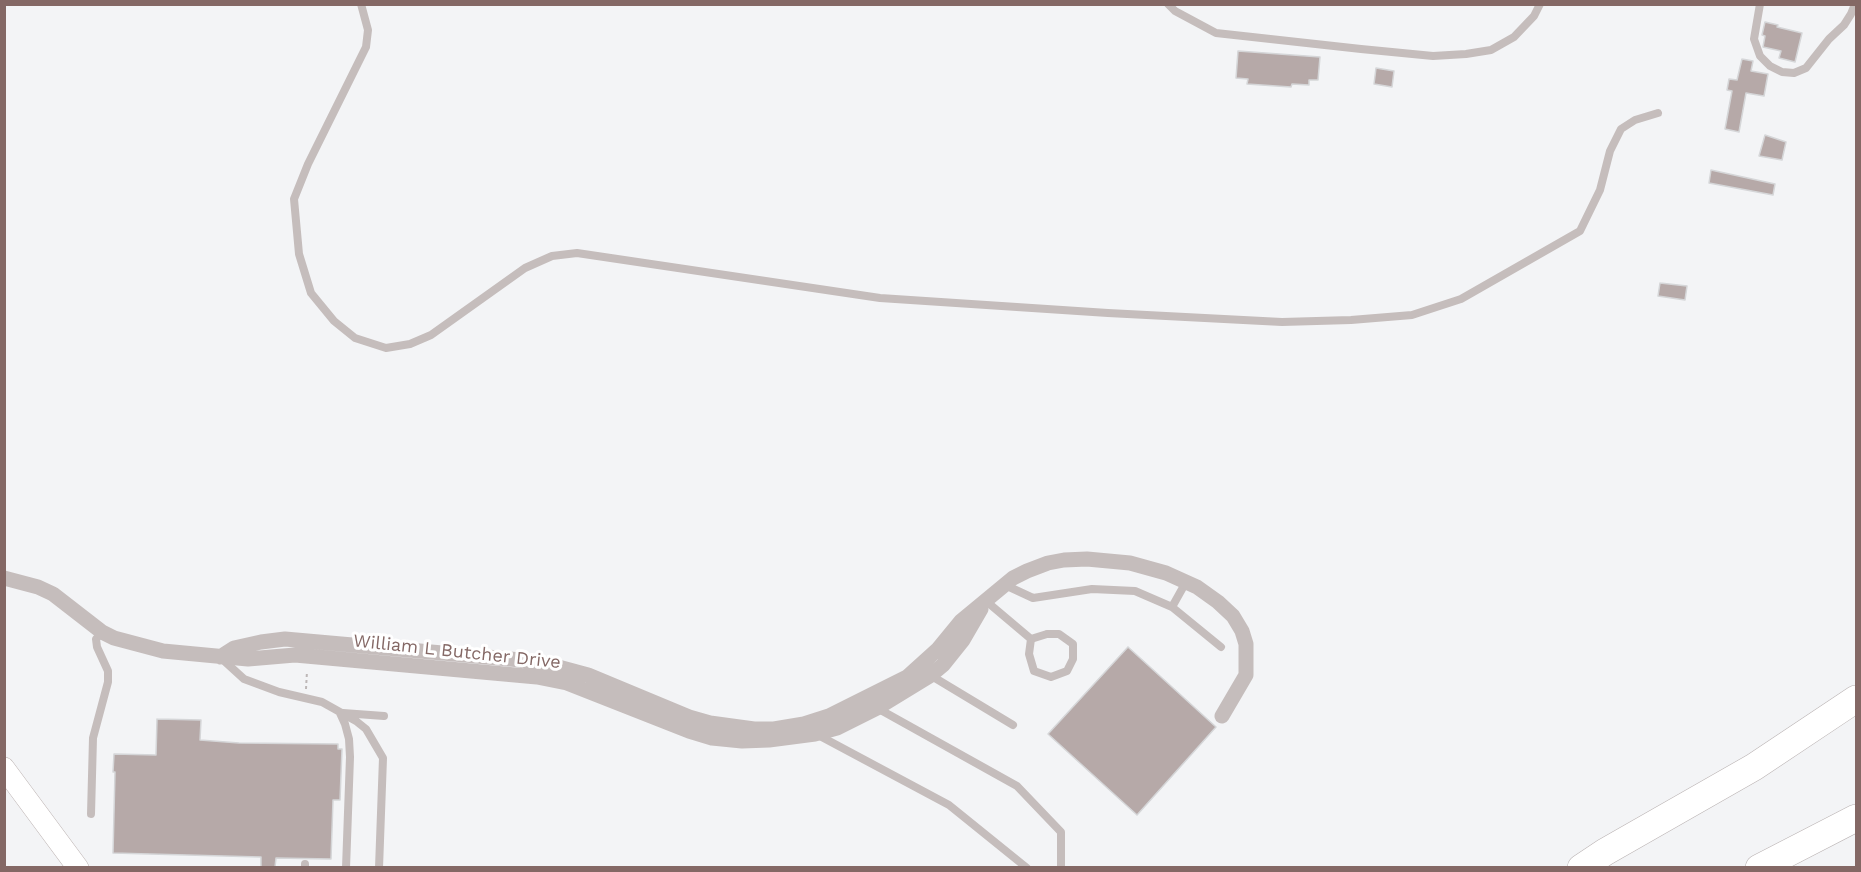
<!DOCTYPE html>
<html>
<head>
<meta charset="utf-8">
<style>
	body { margin:0 }
	#map { position:relative; width:1861px; height:872px; overflow:hidden; background:#f3f4f6; font-family:"Work Sans",sans-serif }
	canvas { display:block }
	.frame { position:absolute; inset:0; border:6px solid #846865; pointer-events:none }
</style>
</head>
<body>
<div id="map">
<canvas width="1861" height="872"></canvas>
<div class="frame"></div>
</div>
<script>
const context = document.querySelector('canvas').getContext('2d');
context.lineJoin = 'round';
function fillPath(path, color) { context.fillStyle = color; context.fill(path, 'evenodd'); }
const toPath = rows => new Path2D(rows.map(r => 'M' + r).join(''));
function strokePath(path, color, width, dash) { context.strokeStyle = color; context.lineWidth = width; context.lineCap = dash ? 'butt' : 'round'; context.setLineDash(dash || []); context.stroke(path); }
function write(font, color, halo, rows, align = 'center') {
  context.font = font + ' "Work Sans",sans-serif'; context.lineWidth = 6; context.setLineDash([]); context.textBaseline = 'middle'; context.strokeStyle = halo; context.fillStyle = color; for (const [text, x, y, turn = 0] of rows) {
    context.save(); context.translate(x, y); context.rotate((+turn || 0) * Math.PI / 180); context.textAlign = isNaN(turn) ? turn : align; if (halo) context.strokeText(text, 0, 0); context.fillText(text, 0, 0); context.restore();
  }
}
const building = toPath([
	[1765,22,1778,25,1777,27,1802,33,1795,62,1779,58,1781,51,1763,47,1765,36,1762,35,1765,22],
	[1238,51,1320,57,1318,80,1309,80,1309,85,1292,84,1291,87,1247,84,1248,79,1236,78,1238,51],
	[1742,59,1753,61,1751,71,1768,74,1764,96,1746,93,1739,132,1725,129,1732,91,1727,90,1729,79,1737,80,1742,59],
	[1376,68,1394,71,1392,87,1374,84,1376,68],
	[1765,135,1786,142,1782,160,1759,156,1765,135],
	[1711,170,1775,184,1773,195,1709,183,1711,170],
	[1660,283,1687,286,1685,300,1658,296,1660,283],
	[1128,647,1216,727,1137,815,1048,734,1128,647],
	[157,719,201,720,200,740,239,743,338,744,338,749,342,749,340,800,333,800,331,859,276,858,275,867,261,867,261,857,113,853,115,772,113,772,114,754,156,755,157,719]
]);
const path = toPath([
	[306,689,307,671]
]);
const service = toPath([
	[361,4,368,30,366,47,308,164,294,199,299,254,311,293,334,321,355,338,386,348,410,344,431,335,525,268,552,256,577,253,880,298,1108,313,1282,322,1351,320,1412,315,1461,299,1580,231,1600,190,1610,151,1621,129,1635,120,1658,113],
	[1168,4,1175,11,1216,33,1361,49,1433,56,1466,54,1491,50,1514,37,1534,16,1540,4],
	[1760,4,1754,39,1760,56,1770,66,1782,72,1794,73,1806,68,1829,39,1844,25,1851,14,1855,4],
	[1005,585,1033,598,1092,589,1135,591,1172,607,1221,647],
	[986,601,1031,639],
	[1172,607,1186,582],
	[1047,634,1059,634,1073,644,1073,659,1067,671,1051,677,1034,671,1029,654,1031,639,1047,634],
	[221,658,244,679,279,692,322,702,356,721,366,729,383,758,379,868],
	[930,675,1013,725],
	[877,708,1017,786,1061,832,1061,868],
	[340,713,345,724,349,739,350,757,346,868],
	[343,713,384,716],
	[818,735,949,805,1027,868],
	[91,814,93,738,108,682,108,671,97,647,96,639,102,632],
	[305,868,305,864]
]);
const minor = toPath([
	[4,578,38,587,53,594,102,632,114,638,163,651,248,659,295,655,537,677,567,683,689,731,712,738,742,741,769,740,815,734,837,728,877,708,931,675,943,665,963,640,981,609],
	[220,657,234,648,261,642,285,639,521,660,551,665,588,675,689,717,710,723,754,729,774,729,804,724,829,716,907,677,938,649,961,621,1013,578,1027,571,1048,563,1064,560,1087,559,1130,563,1166,573,1197,587,1218,602,1233,616,1242,631,1246,644,1246,675,1222,716]
]);
const secondary = toPath([
	[4,768,78,868]
]);
const motorway = toPath([
	[1581,868,1605,852,1754,767,1856,699],
	[1759,868,1856,818]
]);
const streetNames = [
	["William L Butcher Drive",457,652,6]
];
fillPath(building, '#b6a9a8');
strokePath(building, '#d5d6d8', 1.5);
strokePath(secondary, '#bbb2b1', 22);
strokePath(motorway, '#b9b2b2', 28);
strokePath(path, '#bdb7b7', 2, [3, 3]);
strokePath(service, '#c5bdbc', 8);
strokePath(minor, '#c5bdbc', 15);
strokePath(secondary, '#fff', 21);
strokePath(motorway, '#fff', 27);
write('18px', '#846865', '#fff', streetNames);
</script>
</body>
</html>
